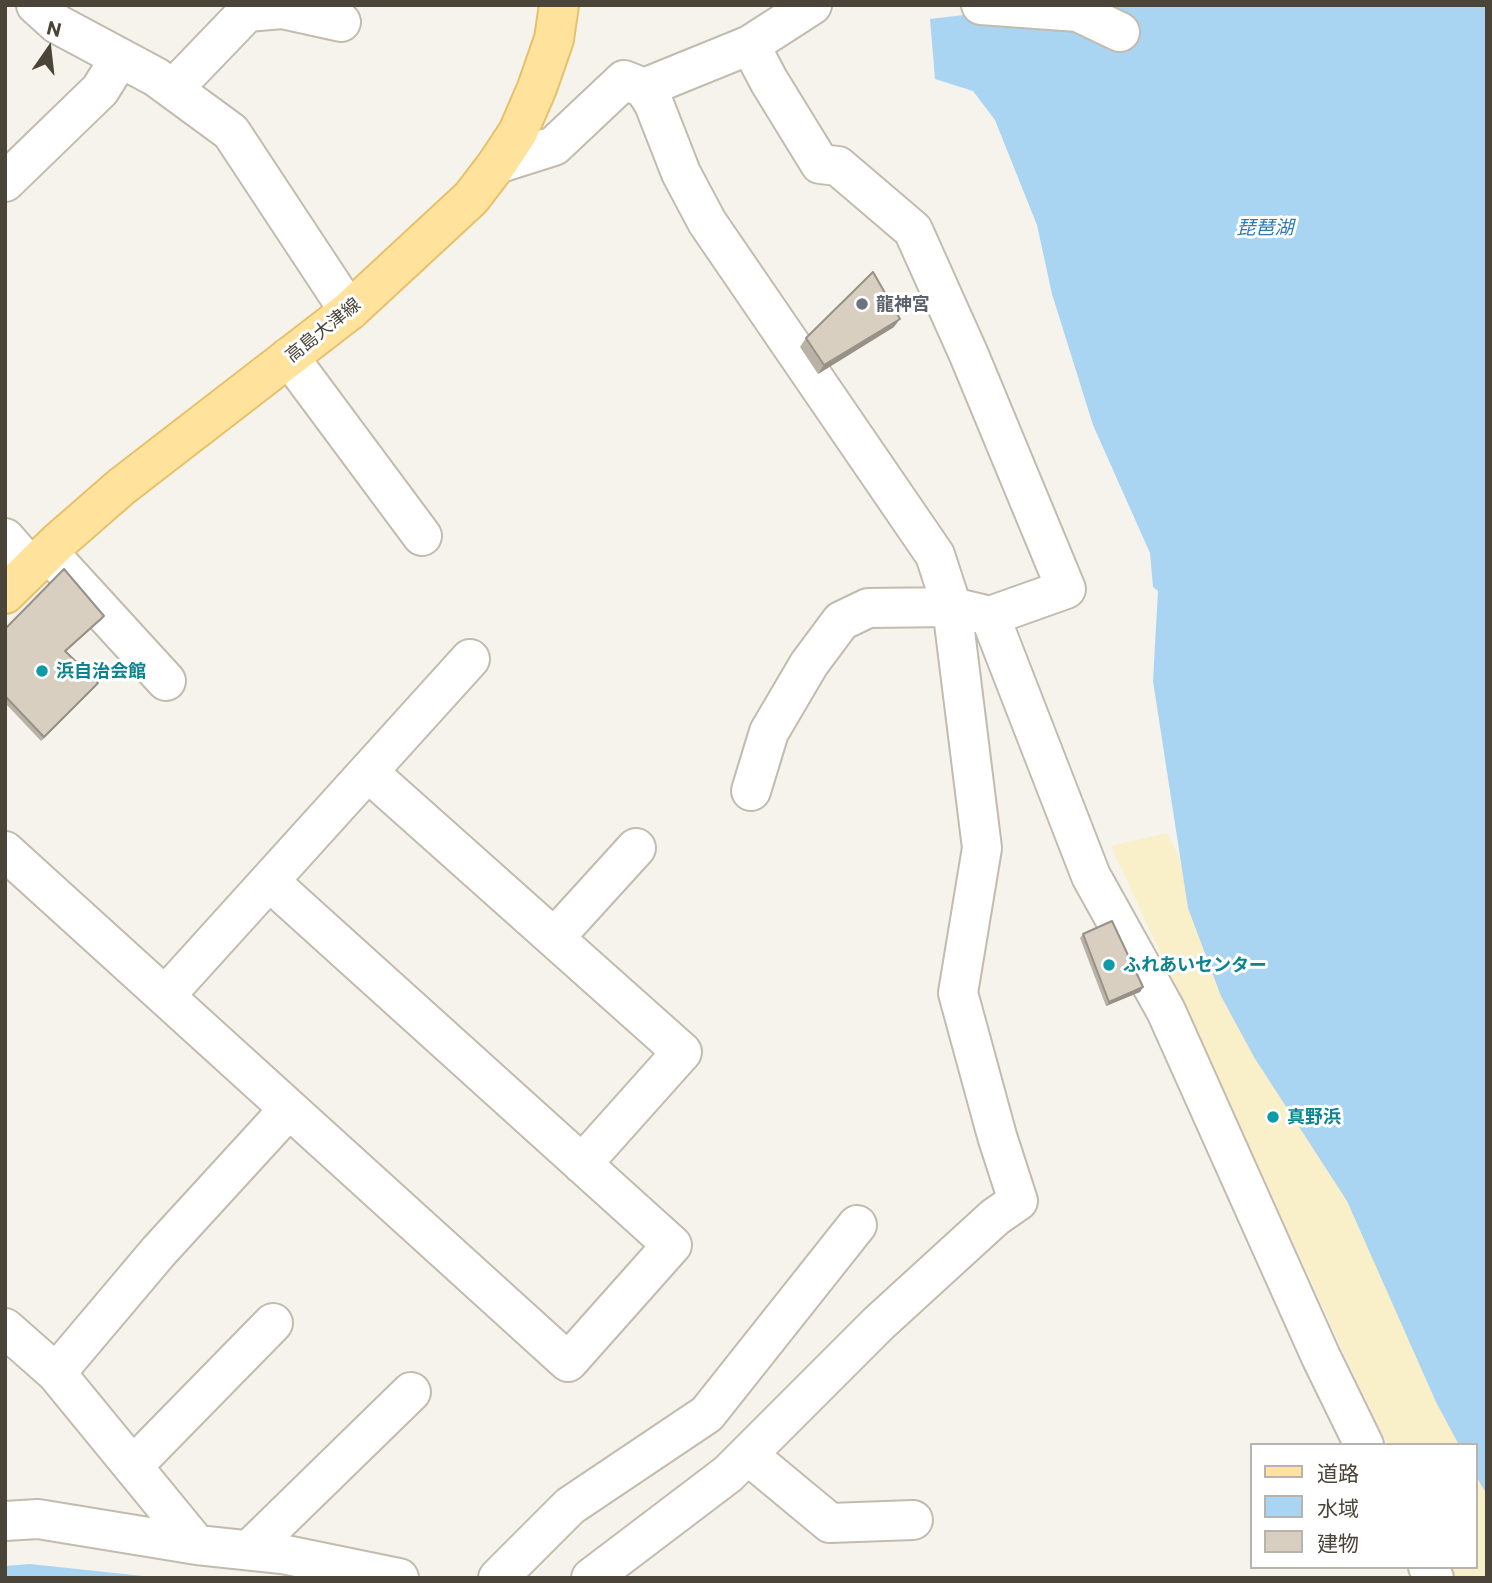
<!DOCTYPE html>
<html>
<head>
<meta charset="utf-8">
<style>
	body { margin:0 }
	#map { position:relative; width:1492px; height:1583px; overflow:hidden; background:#f6f3ec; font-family:Commissioner,"Noto Sans JP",sans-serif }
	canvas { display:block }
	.frame { position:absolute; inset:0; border:7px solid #4b4439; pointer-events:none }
	.legend { position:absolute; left:1250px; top:1443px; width:228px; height:126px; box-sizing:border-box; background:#fff; border:2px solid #b7b4b0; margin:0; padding:9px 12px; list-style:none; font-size:21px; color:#4b4439 }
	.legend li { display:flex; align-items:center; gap:14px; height:35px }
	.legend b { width:35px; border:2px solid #b7b4b0 }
	.north { position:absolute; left:14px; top:14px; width:70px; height:70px; -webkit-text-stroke:5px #fff; paint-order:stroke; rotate:14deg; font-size:19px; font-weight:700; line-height:28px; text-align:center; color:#4b4439 }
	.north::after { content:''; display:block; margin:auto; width:24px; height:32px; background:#4b4439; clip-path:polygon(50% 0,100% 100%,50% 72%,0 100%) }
</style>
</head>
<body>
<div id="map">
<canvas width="1492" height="1583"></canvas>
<div class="frame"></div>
<ul class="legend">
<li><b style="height:9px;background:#ffe39c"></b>道路</li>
<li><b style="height:19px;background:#a9d4f2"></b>水域</li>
<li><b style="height:19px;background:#d8cfc1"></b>建物</li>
</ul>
<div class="north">N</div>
</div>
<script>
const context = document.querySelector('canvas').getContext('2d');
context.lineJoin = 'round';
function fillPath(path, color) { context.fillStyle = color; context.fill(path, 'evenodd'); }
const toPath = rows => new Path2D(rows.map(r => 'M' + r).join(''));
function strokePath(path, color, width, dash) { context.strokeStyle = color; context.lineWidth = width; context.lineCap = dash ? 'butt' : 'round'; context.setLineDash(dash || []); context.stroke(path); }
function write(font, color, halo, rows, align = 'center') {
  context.font = font + ' Commissioner,"Noto Sans JP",sans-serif'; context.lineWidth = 6; context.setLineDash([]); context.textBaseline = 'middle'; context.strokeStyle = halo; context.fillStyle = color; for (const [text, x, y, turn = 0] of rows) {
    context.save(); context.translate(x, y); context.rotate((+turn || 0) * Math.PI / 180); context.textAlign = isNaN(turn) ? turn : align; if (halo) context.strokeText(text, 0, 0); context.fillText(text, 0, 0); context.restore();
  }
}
const sand = toPath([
	[1167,833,1487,1463,1487,1578,1455,1578,1450,1567,1476,1567,1476,1445,1388,1445,1360,1388,1111,846]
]);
const water = toPath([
	[1048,5,1487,5,1487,1495,1476,1476,1476,1445,1459,1445,1436,1402,1347,1201,1254,1057,1221,996,1188,908,1153,681,1158,591,1153,587,1150,553,1093,425,1052,294,1037,225,995,120,973,91,935,79,930,19],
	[30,1564,152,1577,154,1578,5,1578,5,1566]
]);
const minor = toPath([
	[36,5,57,24,156,77,231,132,349,311],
	[981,5,1078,12,1120,32],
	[750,45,769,81,820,164,838,166,913,230,969,355,1066,589,990,616,952,607,868,608,841,621,809,664,769,732,751,791],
	[644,88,750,45,812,5],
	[173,89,247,12,282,9,341,22],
	[497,164,554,146,624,80,644,88,654,104,681,173,707,222,935,555,952,607,982,848,958,993,997,1136,1018,1201,995,1217,879,1323,728,1474,591,1578],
	[5,182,100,90,120,58],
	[289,357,422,536],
	[5,538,31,568],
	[48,552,166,681],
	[990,616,1091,876,1166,1011,1321,1357,1364,1445],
	[368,772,682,1052,582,1164],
	[5,851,568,1362,672,1245,269,881],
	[555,937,636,848],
	[165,996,470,659],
	[5,1328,56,1373,197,1545],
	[56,1373,159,1251,289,1109],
	[748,1455,830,1523,913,1520],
	[133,1466,273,1323],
	[5,1521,38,1519,197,1545,282,1554,399,1578],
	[249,1550,411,1392],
	[1428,1567,1434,1578],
	[498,1578,570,1506,707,1414,857,1225]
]);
const major = toPath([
	[5,594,58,542,121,487,349,311,471,198,497,164,518,132,537,88,554,39,559,5]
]);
const wall = toPath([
	[894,327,818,374,800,347,806,338],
	[104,616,101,620,66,651,98,683,41,741,5,703,5,629],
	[1083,934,1143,987,1140,992,1106,1006,1080,938]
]);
const shadedWall = toPath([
	[900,319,894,327,818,374,824,365],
	[104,616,101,620,62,655,65,651],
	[98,683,95,687,41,741,44,737],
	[1143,987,1140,992,1106,1006,1109,1002]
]);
const building = toPath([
	[873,272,900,319,824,365,806,338,873,272],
	[64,569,104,616,65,651,98,683,44,737,5,696,5,629,64,569],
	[1112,921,1143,987,1109,1002,1083,934,1112,921]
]);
const markers = [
	[862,304,7,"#6b7280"],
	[42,671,7,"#0f9aa8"],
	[1109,965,7,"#0f9aa8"],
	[1273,1117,7,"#0f9aa8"]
];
const worshipNames = [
	["龍神宮",876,304]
];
const streetNames = [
	["高島大津線",323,330,-39]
];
const cultureNames = [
	["浜自治会館",56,671],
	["ふれあいセンター",1123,965],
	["真野浜",1287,1117]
];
const waterNames = [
	["琵琶湖",1265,228]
];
fillPath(sand, '#f9efc9');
fillPath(water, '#a9d4f2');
strokePath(minor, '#c2bbae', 42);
strokePath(major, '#e6c16a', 42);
strokePath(minor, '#fff', 38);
strokePath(major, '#ffe39c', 38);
fillPath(wall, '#bab2a6');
fillPath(shadedWall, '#979187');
fillPath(building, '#d8cfc1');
strokePath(building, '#979187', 2);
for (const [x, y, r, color] of markers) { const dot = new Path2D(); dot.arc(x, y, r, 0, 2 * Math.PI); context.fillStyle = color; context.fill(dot); strokePath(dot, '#fff', 2.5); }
write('bold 18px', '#5b616d', '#fff', worshipNames, 'left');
write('18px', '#4b4439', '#fff', streetNames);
write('bold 18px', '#0d838f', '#fff', cultureNames, 'left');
write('italic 19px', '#2e7ab2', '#fff', waterNames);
</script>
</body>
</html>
